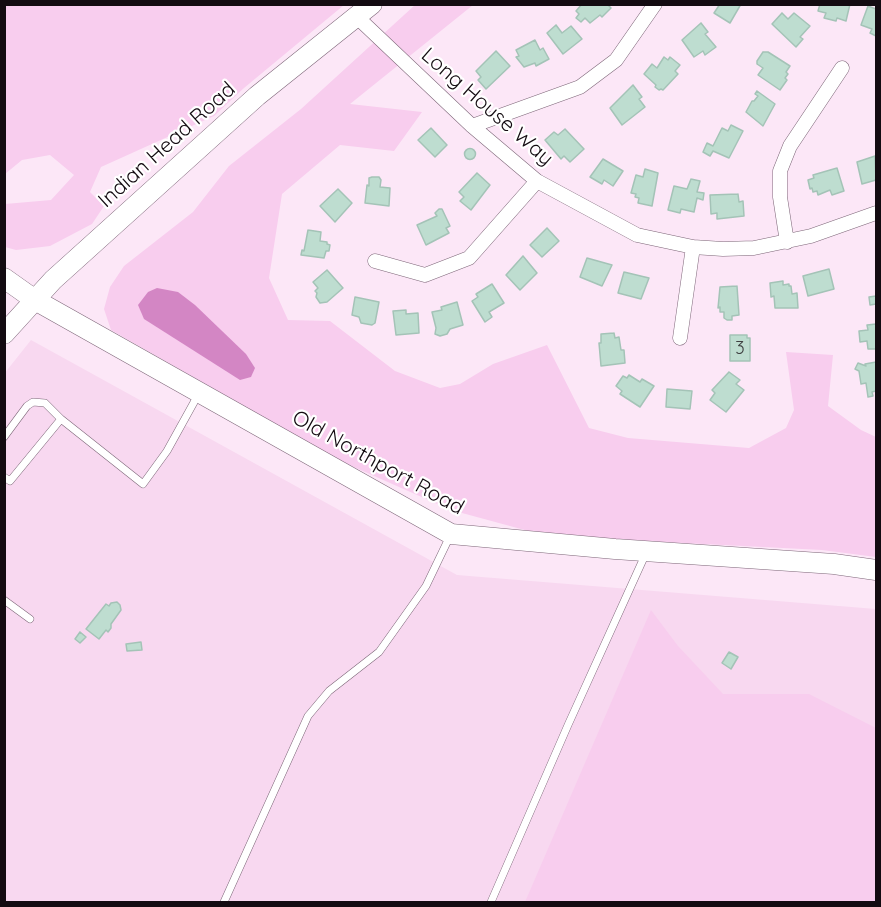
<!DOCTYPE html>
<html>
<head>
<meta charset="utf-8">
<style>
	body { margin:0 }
	#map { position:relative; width:881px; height:907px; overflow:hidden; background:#fce7f7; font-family:Quicksand,sans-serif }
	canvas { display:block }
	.frame { position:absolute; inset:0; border:6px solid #130b11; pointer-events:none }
</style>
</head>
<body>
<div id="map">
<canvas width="881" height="907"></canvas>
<div class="frame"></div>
</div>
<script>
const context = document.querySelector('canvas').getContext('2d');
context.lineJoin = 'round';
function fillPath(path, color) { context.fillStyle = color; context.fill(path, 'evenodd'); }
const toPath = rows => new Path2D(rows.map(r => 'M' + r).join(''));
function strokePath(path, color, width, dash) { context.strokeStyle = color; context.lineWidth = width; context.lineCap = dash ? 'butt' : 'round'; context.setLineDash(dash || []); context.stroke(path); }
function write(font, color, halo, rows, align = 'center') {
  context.font = font + ' Quicksand,sans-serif'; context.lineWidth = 4.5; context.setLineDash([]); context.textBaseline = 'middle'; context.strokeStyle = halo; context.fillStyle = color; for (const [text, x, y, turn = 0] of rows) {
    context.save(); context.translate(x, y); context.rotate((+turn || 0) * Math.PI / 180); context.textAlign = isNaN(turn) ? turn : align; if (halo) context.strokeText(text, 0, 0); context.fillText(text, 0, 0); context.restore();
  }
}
const built = toPath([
	[31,340,457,575,876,609,876,902,5,902,4,374]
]);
const green = toPath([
	[4,5,5,4,344,5,244,88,214,116,101,167,90,192,104,206,92,224,50,246,16,250,5,247,5,204,51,200,74,175,50,155,22,160,5,174],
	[415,5,473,5,350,104,422,112,394,151,340,145,282,194,269,278,288,320,330,321,395,371,440,388,460,384,493,364,547,345,589,428,628,438,749,448,786,428,794,410,786,352,833,355,828,406,861,430,876,437,876,557,822,550,625,540,532,532,451,510,338,460,111,330,104,309,110,287,124,266,193,212,229,166,301,109],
	[651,610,678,646,723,694,809,694,876,728,876,902,525,902]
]);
const water = toPath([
	[157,288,178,292,195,305,246,354,255,368,251,377,240,380,144,319,138,305,148,292]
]);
const building = toPath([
	[582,4,607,4,611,8,602,17,600,15,590,23,585,18,581,22,576,18,579,14,576,11,582,4],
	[720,4,741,4,730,23,714,13,720,4],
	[820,4,850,4,846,21,837,18,836,21,824,18,826,13,818,11,820,4],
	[868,6,876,9,876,36,870,33,872,29,861,25,868,6],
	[782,13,788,19,794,13,810,26,800,37,803,39,796,47,772,24,782,13],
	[701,23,708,32,705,34,716,47,705,55,703,51,694,57,682,40,701,23],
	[556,25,562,33,571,26,582,39,563,54,547,33,556,25],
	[535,40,540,50,543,48,549,59,536,66,535,63,524,67,516,57,519,56,516,50,535,40],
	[496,51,510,66,486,89,478,80,481,77,476,71,496,51],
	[763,52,768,52,790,66,786,72,788,74,785,78,787,80,780,90,758,75,763,68,757,64,757,61,763,52],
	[664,57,668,60,670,57,680,65,675,71,678,74,663,90,661,89,659,90,655,87,656,85,644,74,652,64,657,68,664,57],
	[633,85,642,97,639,99,645,107,622,125,610,108,633,85],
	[757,91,775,104,763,126,746,112,752,101,754,101,758,96,755,94,757,91],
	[731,125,743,131,729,158,713,151,710,156,703,152,707,143,713,146,722,128,728,131,731,125],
	[431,128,447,145,435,157,418,140,431,128],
	[565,129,584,149,570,162,564,156,561,159,545,140,554,132,558,135,565,129],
	'464.5 154a5.5 5.5 0 1 1 11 0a5.5 5.5 0 1 1-11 0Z',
	[875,156,876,180,862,184,857,162,875,156],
	[603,159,623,171,613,186,604,180,602,184,590,177,603,159],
	[837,168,844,191,832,195,830,190,818,195,817,191,813,192,812,188,810,189,808,180,814,178,813,175,837,168],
	[645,169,658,173,652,206,638,203,639,198,635,197,636,194,631,193,636,175,643,177,645,169],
	[477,173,490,185,471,210,460,201,464,197,459,192,477,173],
	[372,177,379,177,381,180,380,187,390,188,389,206,365,203,367,185,369,186,369,178,372,177],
	[691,179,700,181,697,192,704,193,703,200,697,198,694,212,681,209,680,213,668,210,674,186,687,189,691,179],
	[338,189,352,203,335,222,320,206,338,189],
	[738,194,739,202,743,201,744,216,717,219,717,213,711,214,710,195,738,194],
	[439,209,442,209,450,226,446,228,449,233,426,245,417,225,437,216,435,213,439,209],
	[547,228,559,241,542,257,530,245,547,228],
	[308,230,321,232,320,241,327,242,327,244,330,245,329,251,326,251,324,258,301,255,302,250,304,251,308,230],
	[523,256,537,273,520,290,506,275,523,256],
	[587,258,612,265,602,286,580,277,587,258],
	[829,269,834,289,808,296,803,276,829,269],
	[327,270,343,288,327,302,320,303,316,297,317,293,315,291,318,288,313,282,327,270],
	[624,272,649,278,641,299,618,293,624,272],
	[783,281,783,285,789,284,789,286,791,286,792,294,797,293,798,308,775,308,774,296,771,297,770,283,783,281],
	[492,284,504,303,489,312,492,317,485,322,472,301,478,297,476,294,492,284],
	[737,286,739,315,732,316,732,320,727,320,724,318,724,312,720,312,720,307,718,308,720,287,737,286],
	[876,296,876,304,870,305,869,297,876,296],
	[355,297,379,302,375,323,372,325,361,323,359,317,352,315,355,297],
	[457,302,463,325,450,329,447,334,440,336,435,334,436,328,432,312,442,310,441,307,457,302],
	[406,310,406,314,418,313,419,333,396,335,393,311,406,310],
	[876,324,876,349,868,349,867,341,860,342,859,331,868,330,867,325,876,324],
	[614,333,615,338,619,337,621,350,624,350,625,363,601,366,599,343,601,343,601,334,614,333],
	[730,335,747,335,747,338,750,338,750,361,730,361,730,335],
	[876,362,876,391,872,392,873,396,868,397,866,383,861,384,859,371,855,369,858,363,866,366,865,364,876,362],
	[729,372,740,380,736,384,744,390,726,412,710,400,715,393,712,390,729,372],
	[629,375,640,382,642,379,654,386,640,407,620,394,622,391,616,386,623,376,627,378,629,375],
	[667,389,692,391,690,409,666,407,667,389],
	[117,602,120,605,121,610,111,624,111,628,108,632,106,630,99,639,86,629,106,604,109,606,111,603,117,602],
	[80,632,86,637,80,643,75,639,80,632],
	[141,642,142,650,127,651,126,644,141,642],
	[729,652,738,657,731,669,722,663,729,652]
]);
const service = toPath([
	[4,437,27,406,33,402,45,403,61,419],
	[4,477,10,481,61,419,143,484,167,451,198,395],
	[4,600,30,619],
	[224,902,308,716,329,691,379,652,426,586,450,536],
	[491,902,568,725,646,553]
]);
const minor = toPath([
	[357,17,472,126,537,181,637,235,693,247,723,249,754,248,811,236,876,213],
	[472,126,580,87,616,60,655,4],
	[787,242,780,197,780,171,790,146,842,68],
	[375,261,425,275,469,258,537,181],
	[680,338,693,247]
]);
const secondary = toPath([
	[4,278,35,300,451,534,615,549,834,564,876,570],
	[4,334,53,280,257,96,372,4]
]);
const numberNames = [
	["3",740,349]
];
const streetNames = [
	["Long House Way",487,107,41],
	["Indian Head Road",167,145,-42],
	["Old Northport Road",378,463,29]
];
fillPath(built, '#f8d8f0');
fillPath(green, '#f8cdee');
fillPath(water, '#d386c4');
fillPath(building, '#beddd0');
strokePath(building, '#a4c3b7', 1.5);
strokePath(service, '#7d6678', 8);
strokePath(minor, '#7d6678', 15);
strokePath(secondary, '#7d6678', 21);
strokePath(service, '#fff', 7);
strokePath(minor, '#fff', 14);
strokePath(secondary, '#fff', 20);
write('18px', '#3e4041', null, numberNames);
write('21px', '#130b11', '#fff', streetNames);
</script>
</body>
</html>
